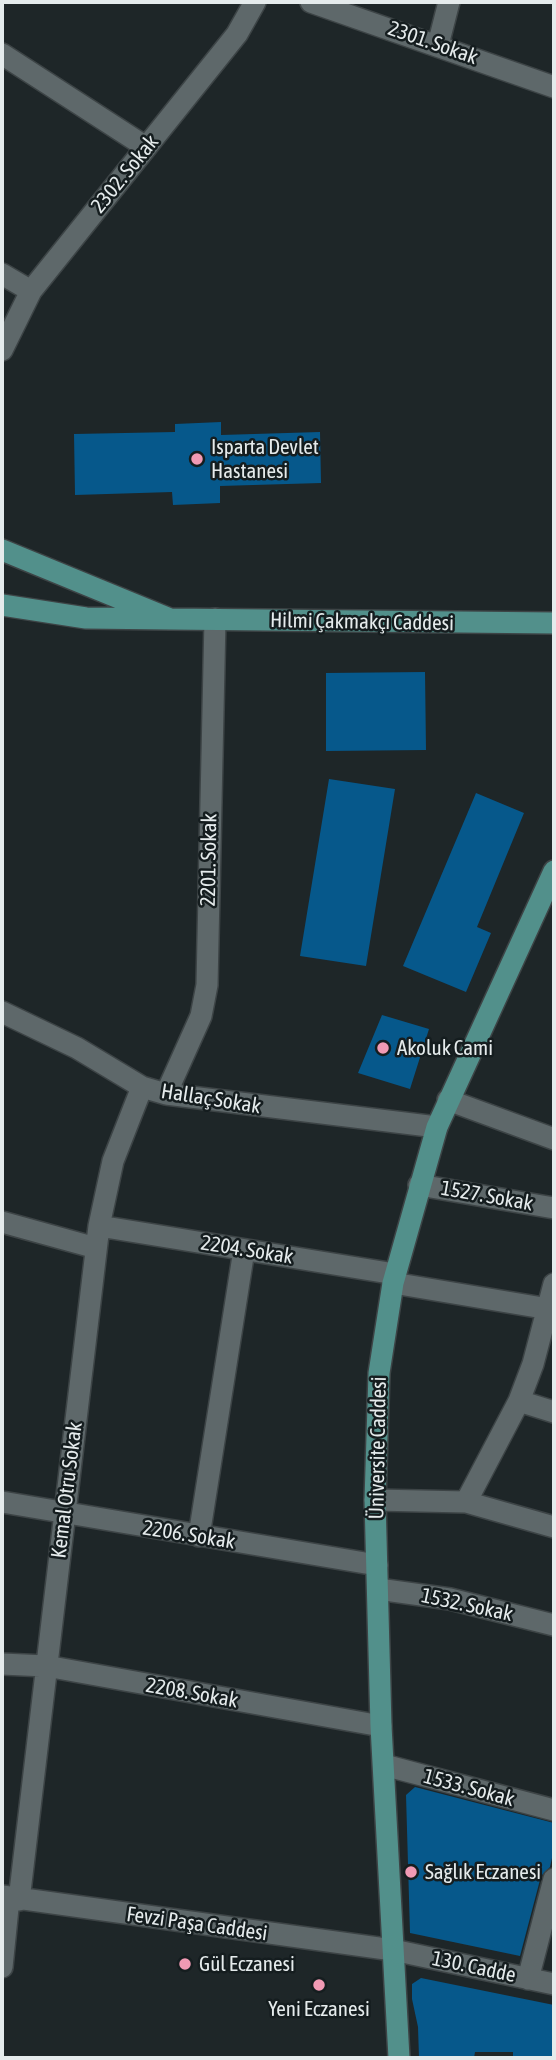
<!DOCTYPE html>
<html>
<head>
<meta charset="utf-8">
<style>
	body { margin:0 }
	#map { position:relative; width:556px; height:2060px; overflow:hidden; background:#1e2628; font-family:"Asap Condensed",sans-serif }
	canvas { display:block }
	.frame { position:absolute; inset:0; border:4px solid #e5ebec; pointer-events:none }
</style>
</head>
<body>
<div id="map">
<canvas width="556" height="2060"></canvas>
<div class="frame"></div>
</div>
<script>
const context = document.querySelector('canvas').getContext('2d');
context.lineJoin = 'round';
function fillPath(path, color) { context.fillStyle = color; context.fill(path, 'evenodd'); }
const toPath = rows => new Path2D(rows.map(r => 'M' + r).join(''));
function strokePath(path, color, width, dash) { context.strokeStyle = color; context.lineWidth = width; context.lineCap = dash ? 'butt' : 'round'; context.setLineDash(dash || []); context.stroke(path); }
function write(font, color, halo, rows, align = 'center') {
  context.font = font + ' "Asap Condensed",sans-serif'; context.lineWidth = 5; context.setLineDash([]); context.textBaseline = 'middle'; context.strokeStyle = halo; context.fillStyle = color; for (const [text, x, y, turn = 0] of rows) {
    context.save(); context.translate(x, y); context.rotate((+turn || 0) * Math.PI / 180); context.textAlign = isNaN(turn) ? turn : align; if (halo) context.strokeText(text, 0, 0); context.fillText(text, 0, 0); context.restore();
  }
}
const building = toPath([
	[221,422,221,435,320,432,321,483,220,486,220,503,173,505,172,492,75,495,74,434,175,432,175,424],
	[425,672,426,750,326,751,326,673],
	[329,779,395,789,366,966,300,956],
	[476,793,524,813,477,927,491,933,466,992,403,966],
	[382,1015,429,1029,410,1089,358,1073],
	[415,1787,554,1823,554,1849,550,1867,541,1876,520,1956,410,1933,406,1795],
	[421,1978,554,2005,554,2058,513,2058,513,2052,475,2052,474,2058,419,2058,418,2027,412,1999,412,1984]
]);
const minor = toPath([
	[311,2,554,87],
	[438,45,449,2],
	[2,54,146,147],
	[2,274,31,291],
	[2,350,31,291,237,34,255,2],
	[2,1012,77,1048,142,1087,166,1094,437,1127],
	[166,1094,201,1016,207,985,215,619],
	[448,1100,554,1139],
	[419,1185,554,1208],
	[2,1222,96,1248],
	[99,1226,395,1274],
	[393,1283,549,1309],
	[519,1401,554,1412],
	[375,1500,466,1502,554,1527],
	[2,1502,377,1565],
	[466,1502,519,1401,533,1364,554,1284],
	[199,1536,244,1250],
	[378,1589,450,1599,554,1625],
	[2,1664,46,1666,381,1726],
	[384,1765,554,1810],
	[2,1896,393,1950,554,1984],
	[19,1900,99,1226,113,1161,142,1087],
	[2,1967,9,1898],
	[528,1979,554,1879]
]);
const major = toPath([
	[2,550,170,619,86,618,2,605],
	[170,619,554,623],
	[399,2058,381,1726,375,1500,379,1373,393,1283,437,1127,554,871]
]);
const markers = [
	[197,459,7,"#f19ab4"],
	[383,1048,7,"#f19ab4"],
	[411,1872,7,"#f19ab4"],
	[185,1964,7,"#f19ab4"],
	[319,1985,7,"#f19ab4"]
];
const streetNames = [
	["2301. Sokak",433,43,19],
	["2302. Sokak",125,174,-51],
	["Hilmi Çakmakçı Caddesi",362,622,1],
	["2201. Sokak",209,860,-89],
	["Hallaç Sokak",211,1099,9],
	["1527. Sokak",487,1196,10],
	["2204. Sokak",247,1250,9],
	["Üniversite Caddesi",378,1448,-89],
	["Kemal Otru Sokak",67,1490,-83],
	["2206. Sokak",189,1535,9],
	["1532. Sokak",467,1605,12],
	["2208. Sokak",192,1693,10],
	["1533. Sokak",469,1788,15],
	["Fevzi Paşa Caddesi",197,1924,8],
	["130. Cadde",474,1967,12]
];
const poiNames = [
	["Isparta Devlet",211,447],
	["Hastanesi",211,471],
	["Akoluk Cami",397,1048],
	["Sağlık Eczanesi",425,1872],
	["Gül Eczanesi",199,1964],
	["Yeni Eczanesi",319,2009,"center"]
];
fillPath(building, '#06588b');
strokePath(minor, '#3d4446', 24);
strokePath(major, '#3d4446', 24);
strokePath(minor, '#5e686a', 21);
strokePath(major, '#52908b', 21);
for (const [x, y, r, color] of markers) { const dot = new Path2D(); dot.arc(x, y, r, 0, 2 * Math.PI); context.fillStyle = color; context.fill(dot); strokePath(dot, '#151d1f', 2.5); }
write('21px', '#e5ebec', '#151d1f', streetNames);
write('21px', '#e5ebec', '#151d1f', poiNames, 'left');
</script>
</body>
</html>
